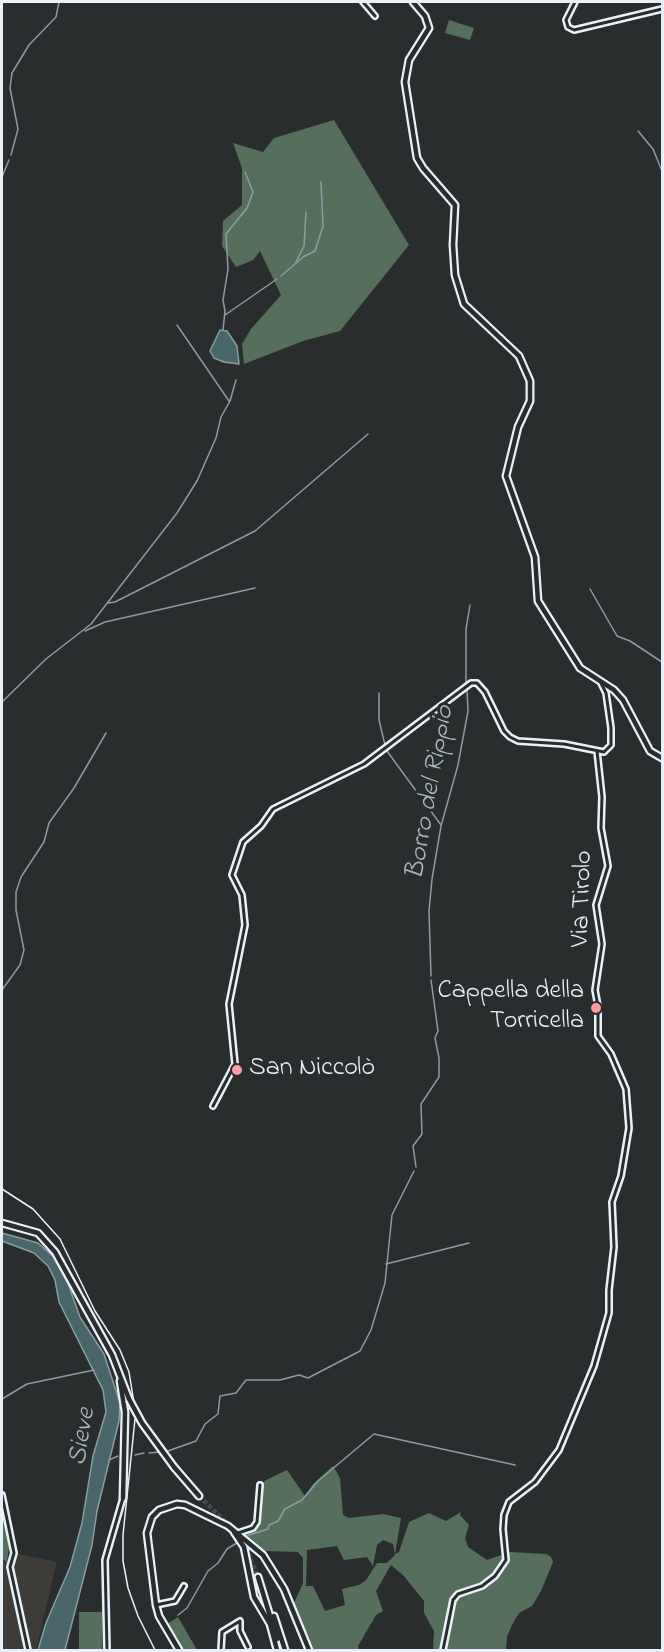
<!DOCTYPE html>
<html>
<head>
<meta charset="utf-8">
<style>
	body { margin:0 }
	#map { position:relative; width:664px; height:1652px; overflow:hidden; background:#2a2d2e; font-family:"Indie Flower",sans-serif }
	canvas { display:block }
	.frame { position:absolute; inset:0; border:3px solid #e8f1f8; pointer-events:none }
</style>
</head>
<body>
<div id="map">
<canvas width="664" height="1652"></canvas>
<div class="frame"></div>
</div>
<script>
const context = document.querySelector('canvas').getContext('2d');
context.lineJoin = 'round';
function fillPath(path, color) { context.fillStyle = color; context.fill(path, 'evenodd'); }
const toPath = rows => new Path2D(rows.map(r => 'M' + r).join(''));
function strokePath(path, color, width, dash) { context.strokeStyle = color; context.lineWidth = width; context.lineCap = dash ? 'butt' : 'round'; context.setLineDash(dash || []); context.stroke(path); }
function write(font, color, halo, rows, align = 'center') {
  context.font = font + ' "Indie Flower",sans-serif'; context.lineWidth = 6; context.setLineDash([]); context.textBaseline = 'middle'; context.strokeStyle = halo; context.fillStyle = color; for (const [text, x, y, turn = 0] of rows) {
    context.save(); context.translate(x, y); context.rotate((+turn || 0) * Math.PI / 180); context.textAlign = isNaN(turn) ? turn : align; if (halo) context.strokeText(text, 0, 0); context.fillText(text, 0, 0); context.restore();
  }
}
const built = toPath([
	[9,1552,57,1562,36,1650,2,1650,2,1561,7,1563]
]);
const green = toPath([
	[449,20,474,28,470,40,445,33],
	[334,120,409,245,340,331,303,341,244,364,242,344,251,329,281,295,260,251,253,260,236,267,222,246,223,221,242,205,242,168,233,143,263,152,274,138],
	[333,1466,340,1478,343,1515,349,1518,383,1514,401,1518,395,1554,399,1552,409,1522,429,1513,446,1521,461,1512,460,1515,469,1525,465,1538,468,1547,487,1560,510,1552,546,1554,551,1557,553,1562,541,1591,532,1606,519,1613,512,1625,507,1637,506,1650,433,1650,434,1631,424,1613,424,1601,403,1575,391,1565,376,1591,383,1611,376,1615,358,1646,359,1650,314,1650,294,1603,303,1583,303,1558,298,1552,266,1551,263,1555,248,1540,246,1535,259,1526,260,1485,266,1480,287,1470,305,1496,313,1484],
	[383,1540,393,1544,395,1555,387,1563,377,1563,366,1580,359,1585,342,1589,345,1605,325,1611,313,1586,306,1586,307,1550,337,1546,344,1560,367,1557,373,1566,377,1545],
	[2,1495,11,1531,7,1563,2,1558],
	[79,1612,102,1612,102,1650,79,1650],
	[178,1617,197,1650,182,1650,167,1624]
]);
const water = toPath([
	[220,330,227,331,237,346,239,364,224,362,214,358,210,351,220,330],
	[2,1233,38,1243,54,1257,65,1275,80,1317,104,1354,120,1403,119,1421,97,1511,92,1545,65,1650,38,1650,46,1623,70,1567,82,1523,93,1456,106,1412,103,1390,59,1302,55,1280,48,1266,34,1253,2,1241,2,1233]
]);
const stream = toPath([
	[638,131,653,149,662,171],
	[11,155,18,129,10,88,12,73,29,45,56,17,59,2],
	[2,177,9,160],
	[296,262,304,246,306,212],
	[281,276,303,257,315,251,323,226,321,182],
	[225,315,277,279],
	[177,325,229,401],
	[223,330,225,311,223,300,228,269,226,234,247,208,253,192,245,172],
	[590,589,617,636,630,641,662,662],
	[108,603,115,602,255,531,368,434],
	[85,631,105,622,255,588],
	[466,684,466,629,470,605],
	[379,693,379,720,385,745],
	[2,702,46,659,91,624,177,513,197,481,216,438,221,417,230,401,236,380],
	[387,751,441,825],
	[431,976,429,911,432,879,441,826,458,765,468,711,467,689],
	[2,990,20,965,24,950,16,910,16,892,21,877,44,842,49,823,74,788,106,733],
	[416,1167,413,1146,422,1134,421,1104,439,1077,439,1058,435,1038,438,1031,431,980],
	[386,1264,469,1243],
	[2,1399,27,1384,94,1370],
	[165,1452,196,1441,205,1424,218,1414,220,1396,236,1393,246,1380,280,1380,299,1375,308,1378,360,1351,371,1330,385,1283,392,1215,414,1171],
	[149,1453,160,1452],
	[135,1455,144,1453],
	[109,1460,118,1456],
	[243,1537,268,1529,269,1525,278,1521,285,1509,302,1500,318,1481,374,1434,515,1465],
	[178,1615,187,1608,208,1571,218,1563,227,1549,240,1541]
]);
const majorTunnel = toPath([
	[199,1496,232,1528],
	[245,1547,258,1577]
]);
const minor = toPath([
	[363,2,375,16],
	[575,2,566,20,568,27,574,30,662,9],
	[213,1106,235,1064,229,1004,245,925,242,895,232,875,243,842,261,826,273,809,364,764,471,683,477,683,485,692,504,731,510,737,518,741,564,744,604,752,611,745,611,728,606,693,600,681],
	[2,1495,14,1553,10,1567,28,1650],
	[238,1533,253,1528,257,1522,260,1485],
	[156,1605,175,1601,184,1586],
	[107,1650,105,1560,123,1498],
	[221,1650,222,1632,240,1621,240,1631,248,1647],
	[443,1650,453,1600,458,1594,482,1586,495,1576,506,1560,503,1529,504,1515,509,1502,535,1482,559,1450,594,1366,609,1313,609,1290,614,1247,612,1202,621,1176,629,1128,626,1089,611,1054,598,1036,598,1006,595,990,602,944,596,905,608,866,601,828,602,797,597,751]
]);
const major = toPath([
	[413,2,425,16,429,28,409,60,405,82,417,158,423,168,455,205,453,245,455,275,464,304,519,356,530,381,530,401,518,427,506,476,535,557,538,601,580,668,614,690,623,700,650,751,662,758],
	[2,1223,38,1233,55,1252,112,1355,129,1399],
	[120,1381,125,1412,123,1498],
	[174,1467,199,1496],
	[234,1532,244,1547,254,1597,270,1624,277,1650],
	[258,1577,277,1639],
	[274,1616,285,1650],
	[179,1650,159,1616,156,1605,147,1533,152,1517,159,1510,177,1504,185,1505,228,1526,263,1555,284,1589,309,1650]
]);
const rail = toPath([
	[2,1189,33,1209,60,1239,95,1311,120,1350,129,1372,134,1403],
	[135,1419,123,1535,123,1561,128,1588,138,1616,155,1650]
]);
const majorBridge = toPath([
	[129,1399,142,1423,174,1467]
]);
const markers = [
	[596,1008,6,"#ff9aa2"],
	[237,1070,6,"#ff9aa2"]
];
const streetNames = [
	["Via Tirolo",584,899,-88]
];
const poiNames = [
	["Cappella della",584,993],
	["Torricella",584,1023],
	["San Niccolò",249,1070,"left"]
];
const waterNames = [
	["Borro del Rippio",432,793,-80],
	["Sieve",84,1437,-80]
];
fillPath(built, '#3e3c39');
fillPath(green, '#566f5c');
fillPath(water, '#49676a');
strokePath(water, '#899ea3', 1.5);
strokePath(stream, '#899ea3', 1.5);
strokePath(majorTunnel, '#464a4c', 4.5, [4.5, 2]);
strokePath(minor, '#e8f1f8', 8);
strokePath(major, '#e8f1f8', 9);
strokePath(minor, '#2a2d2e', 3);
strokePath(major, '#2a2d2e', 4.5);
strokePath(rail, '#e8f1f8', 1.5);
strokePath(majorBridge, '#e8f1f8', 9, []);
strokePath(majorBridge, '#2a2d2e', 4.5);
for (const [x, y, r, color] of markers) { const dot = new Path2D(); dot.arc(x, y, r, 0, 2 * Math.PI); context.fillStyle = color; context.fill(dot); strokePath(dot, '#2a2d2e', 2); }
write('26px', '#e8f1f8', '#2a2d2e', streetNames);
write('26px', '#e8f1f8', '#2a2d2e', poiNames, 'right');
write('italic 27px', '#a8babf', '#2a2d2e', waterNames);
</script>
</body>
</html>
